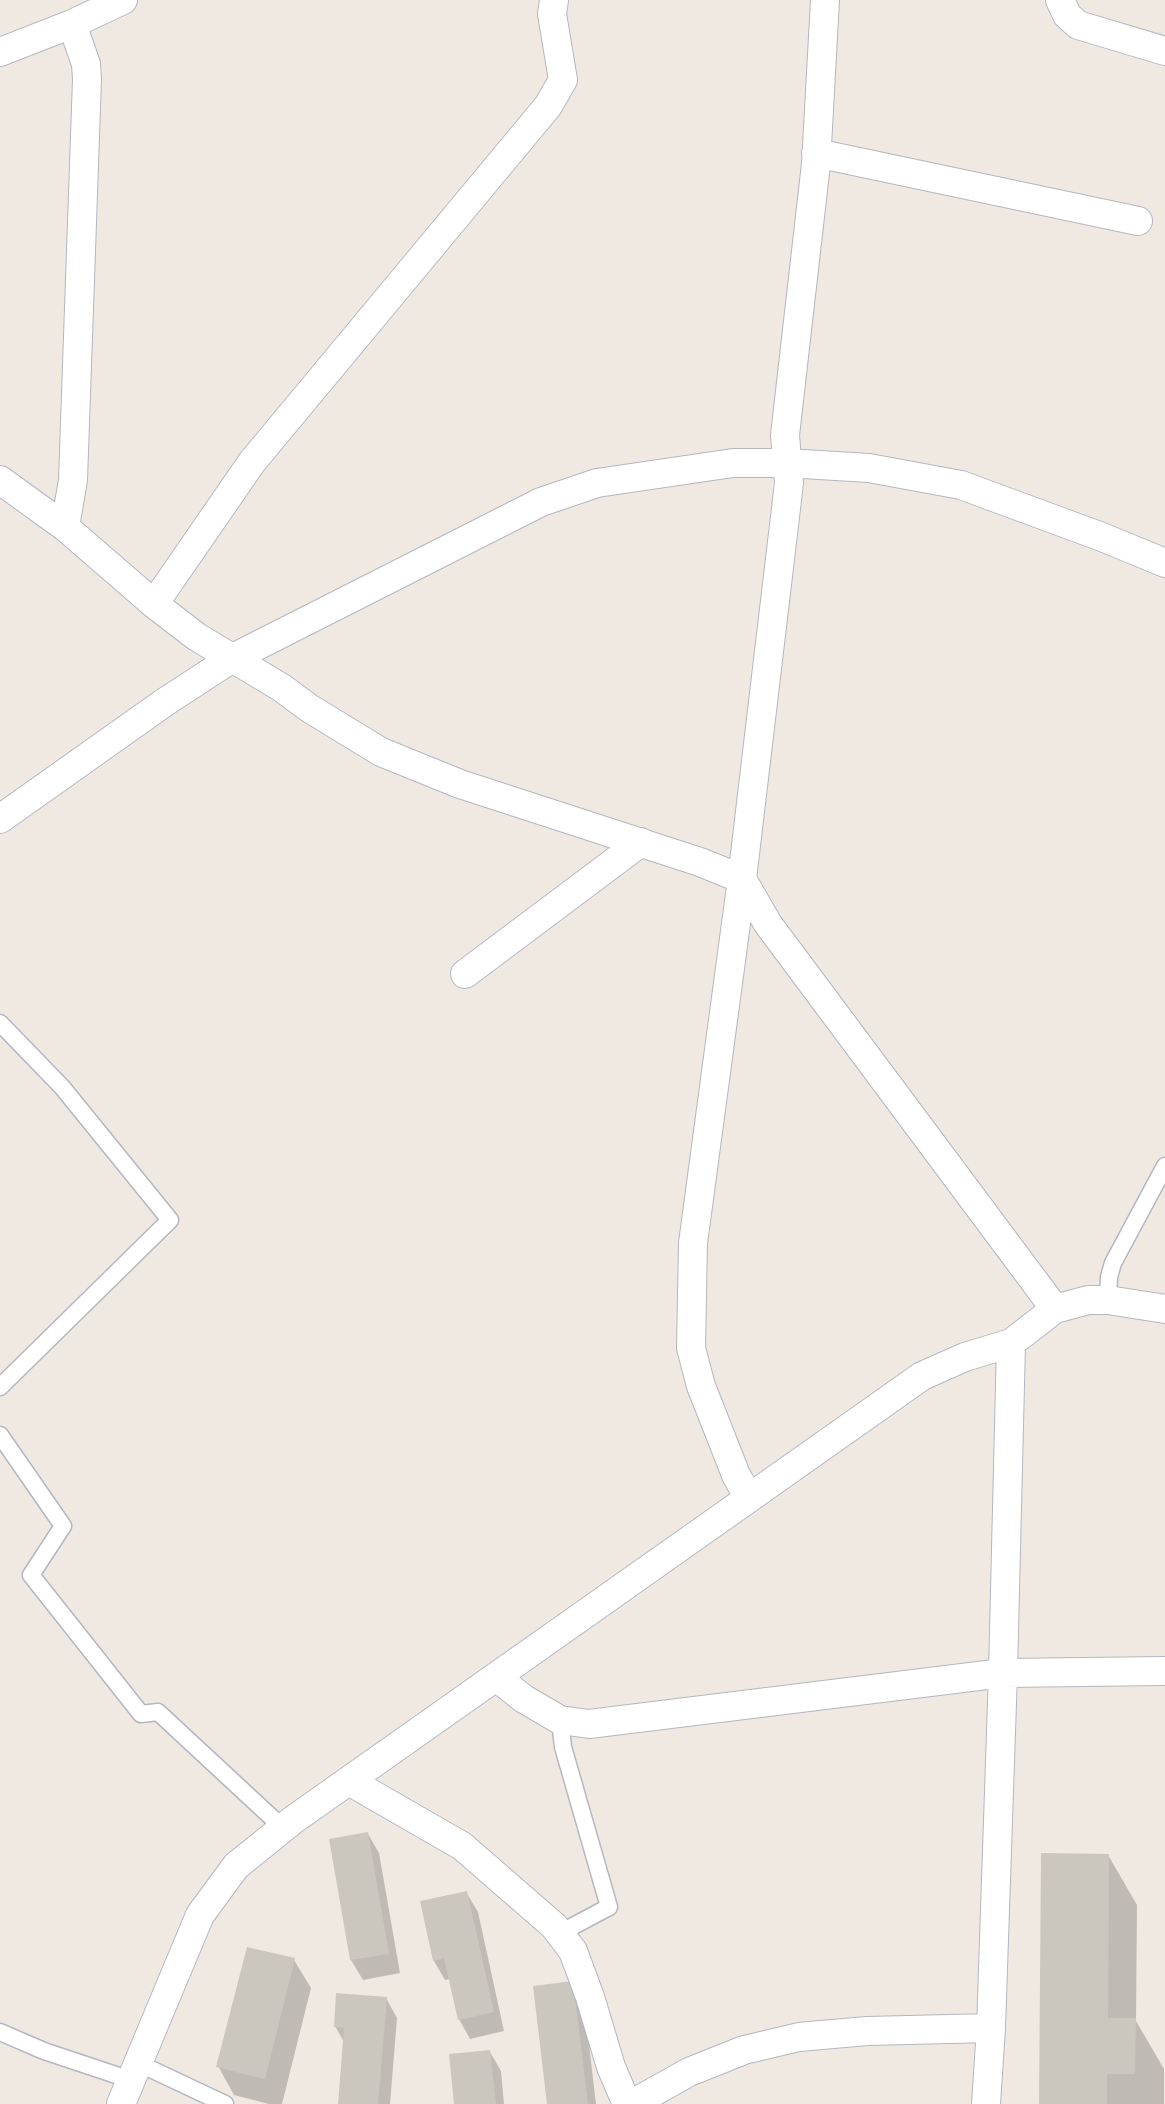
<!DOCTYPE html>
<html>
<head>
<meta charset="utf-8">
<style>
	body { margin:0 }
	canvas { display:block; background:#efe9e1 }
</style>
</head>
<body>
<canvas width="1165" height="2104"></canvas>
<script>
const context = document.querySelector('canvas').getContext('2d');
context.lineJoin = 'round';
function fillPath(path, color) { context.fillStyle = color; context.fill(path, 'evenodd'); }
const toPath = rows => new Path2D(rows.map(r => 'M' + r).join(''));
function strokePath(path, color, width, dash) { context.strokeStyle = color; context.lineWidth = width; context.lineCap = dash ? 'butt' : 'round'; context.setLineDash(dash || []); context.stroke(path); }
const shadow = toPath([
	[368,1834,379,1853,400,1973,363,1980,351,1960,331,1840],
	[1108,1855,1137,1905,1136,2021,1164,2069,1164,2104,1040,2104],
	[466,1892,478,1912,504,2031,470,2039,459,2019,450,1979,445,1980,434,1961],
	[294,1960,311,1988,282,2104,269,2104,234,2095,218,2066],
	[572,1982,584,2002,596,2104,549,2104],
	[386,1998,397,2018,390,2104,340,2104,344,2042,335,2026],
	[490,2052,501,2071,504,2104,455,2104]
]);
const building = toPath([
	[368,1832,389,1954,350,1960,329,1839],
	[1041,1853,1109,1854,1108,2018,1136,2018,1135,2074,1107,2074,1107,2104,1039,2104],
	[467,1891,494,2012,458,2020,444,1958,433,1961,420,1901],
	[247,1947,295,1958,265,2079,216,2067],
	[573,1981,588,2104,547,2104,533,1986],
	[336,1993,387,1997,378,2104,338,2104,344,2028,334,2027],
	[490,2050,496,2104,454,2104,449,2054]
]);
const service = toPath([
	[0,1023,62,1087,170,1220,0,1387],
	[1108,1300,1109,1277,1113,1263,1165,1166],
	[0,1435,63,1526,31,1575,141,1714,158,1712,283,1828],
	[560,1933,609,1907,563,1747,560,1720],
	[0,2032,44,2051,131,2080],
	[138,2063,225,2104]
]);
const minor = toPath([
	[1060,0,1067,15,1078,25,1165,51],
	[72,24,86,64,87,79,73,480,65,527,154,604,197,637,282,688,309,708,381,752,460,784,700,862,742,879,768,924,1055,1309],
	[0,52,72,24,123,0],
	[816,153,1138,221],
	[0,480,65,527],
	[154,604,252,462,548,106,563,80,552,14,554,0],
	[231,659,541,502,597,483,733,463,787,463,869,468,961,485,1102,537,1165,563],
	[465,974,641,842],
	[749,1498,736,1475,701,1386,691,1348,693,1243,742,879,789,483,785,435,816,164,825,0],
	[496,1677,524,1699,560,1720,589,1724,1003,1673,1165,1671],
	[349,1781,462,1846,554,1926,573,1951,590,1997,611,2067,627,2104],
	[121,2104,200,1915,236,1866,293,1820,922,1376,965,1357,1011,1343,1055,1309,1088,1300,1108,1300,1165,1309],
	[632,2104,689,2072,744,2050,799,2037,867,2031,991,2028],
	[986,2104,991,2028,1003,1673,1011,1343]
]);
const tertiary = toPath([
	[0,819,165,702,231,659]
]);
fillPath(shadow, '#0003');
fillPath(building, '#cbc7bf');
strokePath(service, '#b4b7c1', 19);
strokePath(minor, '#b4b7c1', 30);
strokePath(tertiary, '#b4b7c1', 30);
strokePath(service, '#fff', 16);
strokePath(minor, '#fff', 28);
strokePath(tertiary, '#fff', 28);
</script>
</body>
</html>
